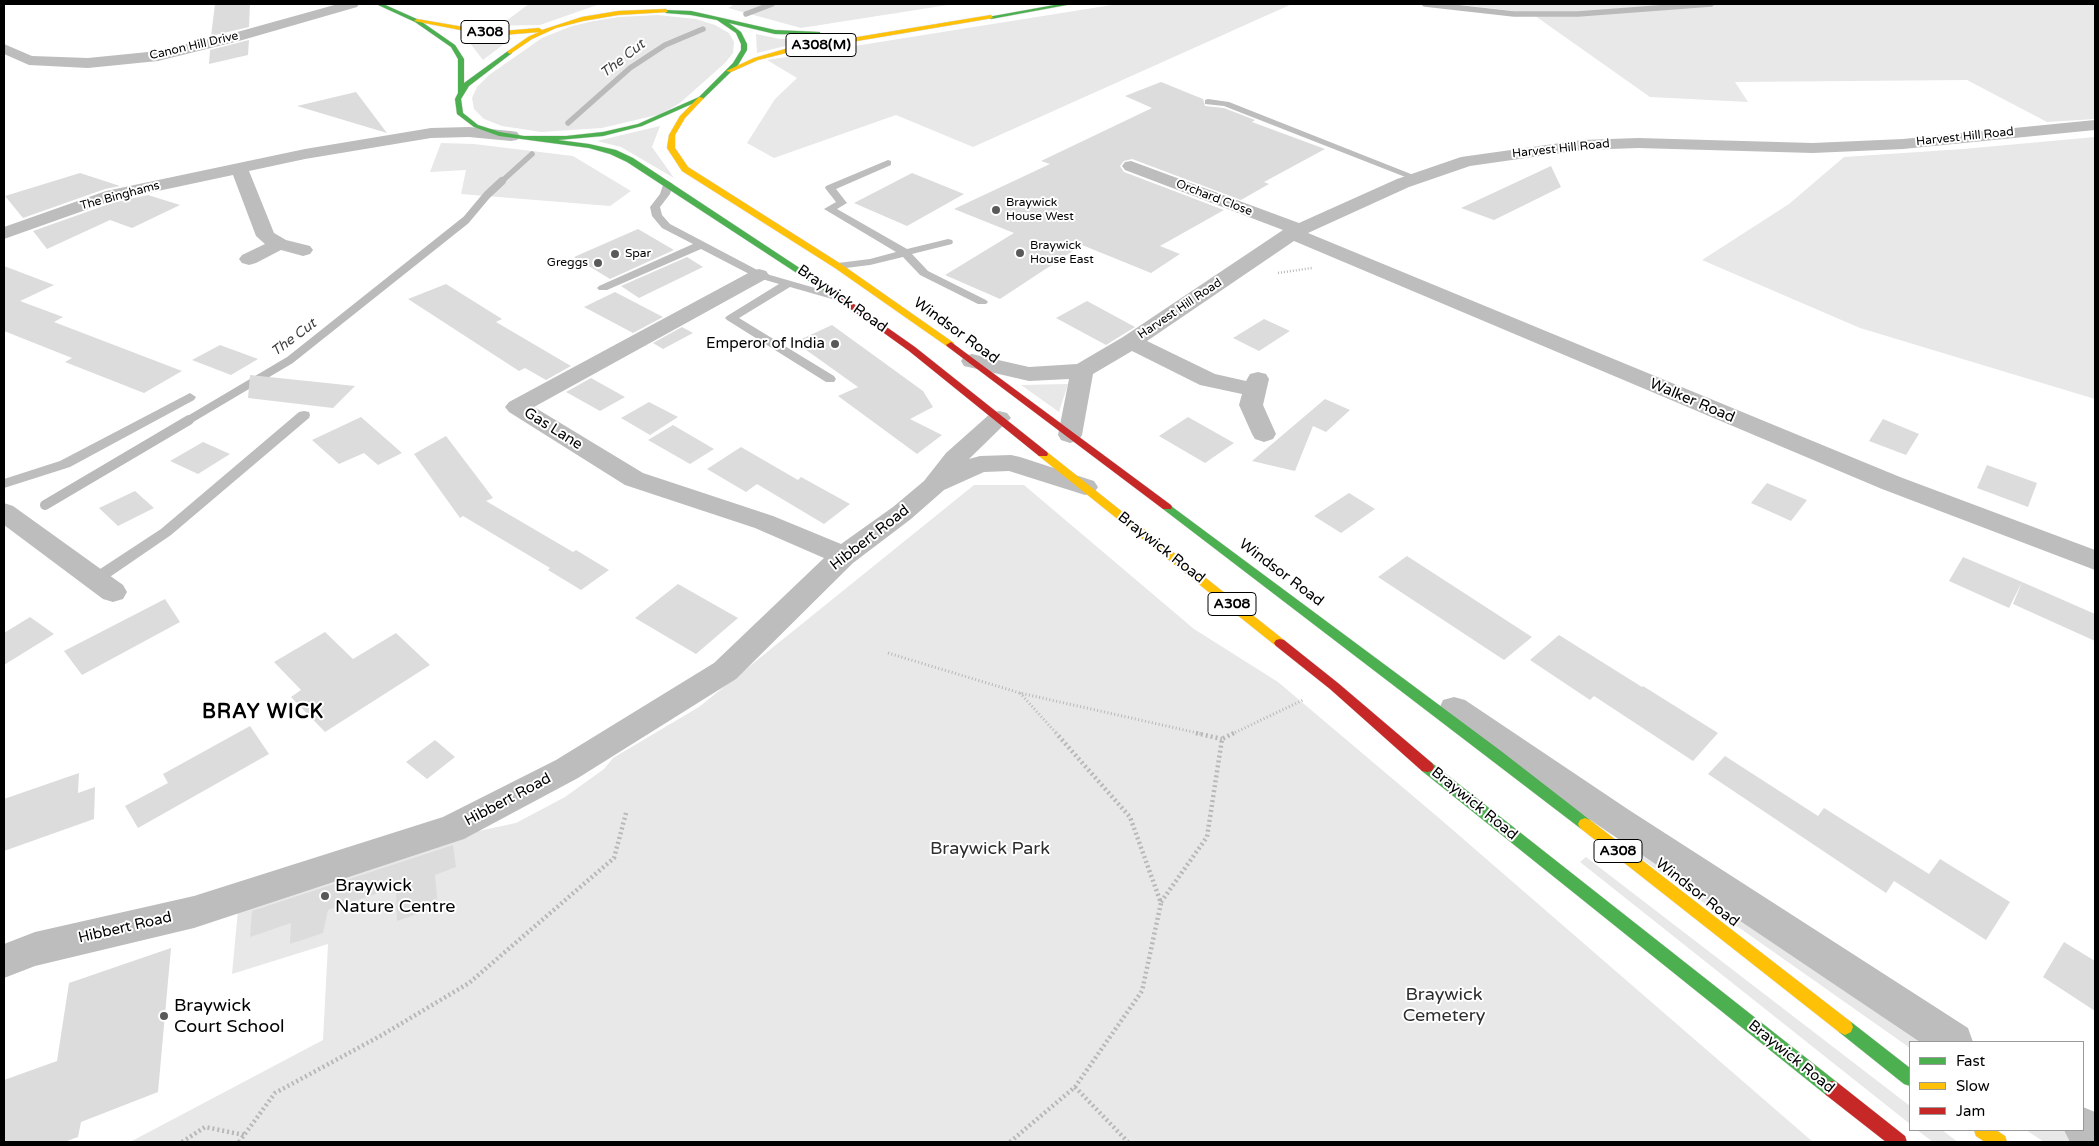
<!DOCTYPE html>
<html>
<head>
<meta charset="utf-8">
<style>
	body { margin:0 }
	#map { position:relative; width:2099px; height:1146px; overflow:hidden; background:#fff; font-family:"Varela Round",sans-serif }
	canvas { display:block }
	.frame { position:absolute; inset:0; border:5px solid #000; pointer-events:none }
	.legend { position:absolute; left:1909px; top:1041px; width:175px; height:90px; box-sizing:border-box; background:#fff; border:1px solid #999; margin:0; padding:6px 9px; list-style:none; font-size:15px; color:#000 }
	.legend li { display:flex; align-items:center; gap:10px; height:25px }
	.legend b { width:25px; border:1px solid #999 }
</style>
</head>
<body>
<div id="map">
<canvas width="2099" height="1146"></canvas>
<div class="frame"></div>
<ul class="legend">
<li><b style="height:6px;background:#4caf50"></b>Fast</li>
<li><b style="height:6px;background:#ffc107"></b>Slow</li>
<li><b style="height:6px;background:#c62828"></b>Jam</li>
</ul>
</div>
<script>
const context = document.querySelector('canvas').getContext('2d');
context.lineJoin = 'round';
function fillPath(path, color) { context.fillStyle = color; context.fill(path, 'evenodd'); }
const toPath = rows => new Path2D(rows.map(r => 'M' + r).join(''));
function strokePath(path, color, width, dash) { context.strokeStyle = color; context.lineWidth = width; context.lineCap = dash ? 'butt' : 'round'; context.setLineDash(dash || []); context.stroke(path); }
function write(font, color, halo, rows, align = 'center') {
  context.font = font + ' "Varela Round",sans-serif'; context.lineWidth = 4; context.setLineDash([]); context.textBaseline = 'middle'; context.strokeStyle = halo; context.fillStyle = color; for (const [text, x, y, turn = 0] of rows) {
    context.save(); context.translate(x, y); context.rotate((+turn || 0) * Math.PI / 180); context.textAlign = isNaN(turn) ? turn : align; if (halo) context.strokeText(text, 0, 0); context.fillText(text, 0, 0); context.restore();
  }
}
const green = toPath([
	[529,4,600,4,540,25,483,26,506,21],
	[735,4,954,4,801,28,728,8],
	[1118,4,1292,4,973,147,896,115,774,158,747,143,775,99,797,78,767,60],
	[1454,4,2095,4,2095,119,2047,122,1967,80,1735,82,1748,102,1650,97,1531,13],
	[658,15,696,19,715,25,729,33,734,42,733,53,725,63,680,103,661,114,602,128,541,132,502,126,484,119,474,109,472,98,477,87,489,75,542,38,572,26,594,21,619,17],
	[756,34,780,39,810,40,757,53],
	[466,38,512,38,483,60],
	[660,126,652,147,674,178,621,147,597,141],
	[2095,137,2095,399,1860,328,1702,260,1789,204,1844,157,1963,149],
	[441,143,474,144,573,156,631,191,610,206,461,194,466,170,430,172],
	[1068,384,1059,412,1021,385],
	[974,485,1024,485,1194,629,1278,682,1439,818,1813,1142,130,1142,323,1040,328,944,232,974,238,910,469,833,516,823,565,797,604,769,613,758,699,707],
	[1622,835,1933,1042,1910,1042,1910,1048,1616,841],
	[1586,857,1910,1106,1910,1124,1580,862],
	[1917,1130,1942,1130,1958,1142,1933,1142],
	[2026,1130,2064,1130,2082,1142,2044,1142]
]);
const streamFar2 = toPath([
	[1425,4,1514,14,1578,14,1711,4],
	[746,14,772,4],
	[568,123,630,68,665,45,703,29],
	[501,182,532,154]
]);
const streamFar1 = toPath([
	[187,421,290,360,466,220,487,195,502,181]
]);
const stream = toPath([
	[45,505,189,420]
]);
const building = toPath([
	[215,4,250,4,249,27,211,36],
	[249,40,248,55,209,64,210,50],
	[1161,82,1203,99,1205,106,1224,108,1255,120,1252,122,1325,149,1264,182,1269,184,1241,200,1132,159,1124,161,1120,166,1124,172,1224,210,1160,246,1180,254,1151,273,1082,245,1000,299,945,275,1014,233,954,209,1050,164,1041,161,1152,108,1125,96],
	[356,92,387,133,297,106],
	[1551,166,1561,187,1494,220,1461,208],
	[80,173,120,186,105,189,23,218,5,196],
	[912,173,964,194,907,226,854,203],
	[148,195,180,205,132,228,110,220,47,249,33,231,112,203],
	[638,229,674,250,610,279,574,257],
	[687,257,703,267,639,298,621,286],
	[4,266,54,285,20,301,63,317,54,322,182,371,144,393,65,362,72,358,4,331],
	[446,284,502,319,496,322,571,366,546,380,525,368,519,371,408,299],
	[615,292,663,317,633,333,584,307],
	[1087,301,1135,327,1106,345,1056,318],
	[1264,319,1290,331,1259,351,1233,338],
	[832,325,923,391,933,407,910,419,942,435,917,454,838,396,858,387,795,342],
	[682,327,693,333,663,349,653,343],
	[220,345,258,359,231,375,192,360],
	[250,375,355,386,333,408,248,398],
	[591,378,625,397,600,411,566,392],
	[1325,399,1350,410,1326,432,1313,426,1295,471,1252,461],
	[649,402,678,417,650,435,621,418],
	[361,417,402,453,378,465,364,453,339,464,312,440],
	[1188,417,1234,443,1205,463,1159,436],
	[1883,419,1919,434,1906,455,1869,441],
	[673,425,714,449,690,464,648,440],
	[446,436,493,498,486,501,573,552,576,550,609,570,581,590,548,570,550,568,463,516,460,518,414,454],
	[203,442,230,454,198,474,170,461],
	[741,447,798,480,801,477,850,504,824,524,757,484,746,492,707,469],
	[1987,465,2037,483,2028,507,1977,488],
	[1767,483,1807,500,1791,521,1751,503],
	[135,491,154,508,118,526,99,508],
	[1349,493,1375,509,1341,533,1314,516],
	[1407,556,1458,589,1532,637,1504,660,1378,577],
	[1963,557,2022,582,2009,608,1949,581],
	[2022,582,2095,614,2095,641,2013,604],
	[678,584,738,618,696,654,635,618],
	[165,599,180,622,82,675,64,651],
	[30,617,54,634,4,665,4,633],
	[325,632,353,659,396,633,430,665,325,732,291,697,301,690,274,662],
	[1559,635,1642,687,1643,686,1718,733,1693,761,1594,696,1590,700,1530,660],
	[250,726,269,754,138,828,125,806,168,783,163,774],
	[435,740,455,757,427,779,406,762],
	[1725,756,1818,816,1824,808,1929,874,1940,859,2010,902,1986,940,1894,881,1886,893,1708,774],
	[79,773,78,793,95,787,94,819,4,851,4,799],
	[453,845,456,867,435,875,438,907,397,921,396,887,328,910,323,933,290,944,291,923,250,937,252,911],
	[2064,942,2095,961,2095,1011,2043,977],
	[171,948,158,1092,81,1122,78,1137,64,1142,4,1142,4,1080,57,1061,69,983]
]);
const pathFar2 = toPath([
	[1278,273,1312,268]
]);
const pathFar1 = toPath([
	[888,653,1020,693,1202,734],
	[1020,693,1057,734],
	[1232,734,1303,700]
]);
const path = toPath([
	[1196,733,1222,739],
	[1161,902,1207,837,1222,739,1234,733],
	[1075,1087,1128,1142],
	[182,1142,205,1127,244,1135],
	[239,1142,275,1093,382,1035,469,983,614,858,626,813],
	[1010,1142,1075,1087,1142,991,1161,903,1130,817,1056,733]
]);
const lane = toPath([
	[1208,99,1229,102,1421,178,1419,180,1413,180,1224,106,1205,104,1205,100,1208,99],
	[888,160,891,161,891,165,836,189,847,203,837,209,907,249,948,239,952,240,953,242,952,244,912,254,928,271,986,300,988,302,986,304,978,304,920,275,903,257,870,265,838,269,833,266,838,263,870,259,896,252,824,209,836,202,825,188,826,186,888,160],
	[668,181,673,184,670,194,660,207,662,215,670,224,763,273,843,296,845,298,843,300,839,301,790,287,739,318,834,376,836,379,834,382,826,382,727,320,725,318,727,316,779,284,755,277,701,249,607,290,599,290,597,288,599,286,693,244,662,228,652,216,650,207,660,194,664,182,668,181],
	[190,393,196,397,194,400,70,467,4,488,4,479,60,461,190,393],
	[304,411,309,412,310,415,309,418,171,535,101,583,96,584,91,583,88,579,91,575,161,529,299,412,304,411]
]);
const street = toPath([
	[338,4,359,4,357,7,239,41,158,61,88,68,29,65,4,54,4,44,32,56,88,58,158,51,230,34,338,4],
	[2095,120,2095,130,1903,149,1813,153,1638,148,1582,150,1470,166,1409,187,1308,233,1900,477,2095,550,2095,570,1882,489,1294,241,1147,341,1215,374,1246,381,1250,374,1258,372,1266,374,1269,379,1263,405,1276,434,1273,439,1264,442,1255,439,1252,434,1239,405,1242,394,1200,385,1132,351,1093,374,1082,435,1079,440,1070,443,1061,440,1058,435,1069,379,1029,381,964,366,961,361,964,356,972,354,1029,367,1077,364,1123,337,1283,230,1125,170,1122,166,1125,162,1131,161,1299,223,1397,179,1461,157,1582,140,1638,138,1813,143,1903,139,2095,120],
	[469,127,511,131,517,132,520,136,517,140,511,141,469,137,431,138,305,159,249,171,274,233,286,240,310,246,313,250,310,254,303,256,281,250,256,263,249,265,242,263,239,259,242,255,265,244,256,236,233,175,111,201,4,239,4,227,106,191,305,149,431,128,469,127],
	[759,269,766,271,769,275,766,279,534,407,643,473,773,516,841,544,893,507,924,481,946,453,991,413,999,411,1007,413,1011,418,969,459,980,456,1011,455,1020,457,1094,481,1098,487,1094,493,1085,495,1009,471,984,472,944,490,911,519,853,563,736,679,578,778,464,839,194,928,35,966,4,978,4,944,35,932,194,896,443,817,556,760,714,663,824,558,755,528,625,485,509,412,505,407,509,402,752,271,759,269],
	[4,503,13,506,123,585,127,592,123,599,113,602,103,599,4,525,4,503],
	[1454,697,1465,700,1629,810,1968,1028,1973,1042,1920,1042,1605,830,1443,718,1439,709,1443,700,1454,697],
	[2083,1107,2095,1112,2095,1142,2070,1142,2064,1130,2083,1130,2083,1107]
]);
const fast = toPath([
	[376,4,383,4,419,20,455,45,464,59,464,83,508,51,512,51,512,53,469,86,461,99,463,113,478,125,500,132,524,136,566,136,603,132,638,124,699,97,733,63,741,50,741,44,736,33,717,20,691,15,666,13,664,10,691,11,775,30,820,32,820,34,818,35,775,34,729,23,741,32,747,44,747,50,738,65,703,99,642,126,603,136,558,140,589,144,616,150,633,158,845,298,841,301,838,300,627,162,610,154,589,148,499,136,474,127,457,114,455,99,458,93,458,59,451,47,415,22,376,4],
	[1060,4,1072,4,991,19,988,17,1060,4],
	[1167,503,1501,751,1590,820,1592,824,1590,828,1585,830,1580,828,1163,509,1162,507,1167,503],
	[1427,762,1432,763,1838,1083,1840,1089,1838,1095,1832,1097,1826,1095,1422,771,1420,767,1422,763,1427,762],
	[1845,1019,1851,1022,1910,1068,1910,1086,1904,1084,1839,1032,1837,1027,1839,1022,1845,1019]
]);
const slow = toPath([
	[666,9,668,12,618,15,583,21,556,28,532,39,510,54,507,52,508,51,528,37,539,32,503,35,481,34,414,21,417,19,481,30,503,31,539,28,542,30,582,17,618,11,666,9],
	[991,15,993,18,786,53,758,60,731,72,726,71,754,58,785,49,991,15],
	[699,97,704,98,685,118,675,135,675,148,688,167,841,264,954,343,954,347,948,347,835,268,682,171,667,148,669,135,680,116,699,97],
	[1043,451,1047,452,1284,640,1286,643,1284,646,1276,646,1039,456,1038,454,1039,452,1043,451],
	[1585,818,1590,820,1851,1022,1853,1027,1851,1032,1845,1035,1839,1032,1580,828,1578,824,1580,820,1585,818],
	[1974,1130,1996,1130,2005,1136,2007,1142,1985,1142,1976,1136,1974,1130]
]);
const jam = toPath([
	[841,295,915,347,1047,452,1048,454,1047,456,1039,456,909,351,838,300,838,296,841,295],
	[951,342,1171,505,1172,507,1171,509,1163,509,948,347,946,345,951,342],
	[1280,639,1284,640,1338,683,1432,763,1434,767,1432,771,1427,772,1422,771,1330,689,1276,646,1274,643,1276,640,1280,639],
	[1832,1081,1838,1083,1905,1136,1907,1142,1886,1142,1826,1095,1824,1089,1826,1083,1832,1081]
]);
const markers = [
	[996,210,5,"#595959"],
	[1020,253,5,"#595959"],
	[615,254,5,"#595959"],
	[598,263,5,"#595959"],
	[835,344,5,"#595959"],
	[325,896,5,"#595959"],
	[164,1016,5,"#595959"]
];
const farStreetnames = [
	["Canon Hill Drive",194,46,-13],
	["Harvest Hill Road",1965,137,-6],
	["Harvest Hill Road",1561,149,-6],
	["The Binghams",120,196,-15],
	["Orchard Close",1214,198,21],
	["Harvest Hill Road",1180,309,-34]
];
const farPoinames = [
	["Braywick",1006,203],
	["House West",1006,217],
	["Braywick",1030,246],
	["House East",1030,260],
	["Spar",625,254],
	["Greggs",588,263,"right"]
];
const shields = [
	[485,32,48],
	[821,45,70],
	[1232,604,48],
	[1618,851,48]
];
const shieldNames = [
	["A308",485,32],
	["A308(M)",821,45],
	["A308",1232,604],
	["A308",1618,851]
];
const farWaternames = [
	["The Cut",623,59,-38],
	["The Cut",294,338,-37]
];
const streetNames = [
	["Braywick Road",842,299,35],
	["Windsor Road",956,331,36],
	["Walker Road",1692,401,23],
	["Gas Lane",553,429,32],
	["Hibbert Road",870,538,-38],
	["Braywick Road",1161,548,38],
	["Windsor Road",1281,573,37],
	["Hibbert Road",508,800,-28],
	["Braywick Road",1474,804,39],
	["Windsor Road",1697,893,38],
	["Hibbert Road",125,928,-13],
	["Braywick Road",1791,1057,39]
];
const poiNames = [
	["Emperor of India",825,344]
];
const nearParknames = [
	["Braywick Park",990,849],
	["Braywick",1444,995],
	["Cemetery",1444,1016]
];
const nearPoinames = [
	["Braywick",335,886],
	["Nature Centre",335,907],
	["Braywick",174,1006],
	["Court School",174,1027]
];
const districtNames = [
	["BRAY WICK",263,713]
];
fillPath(green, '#e8e8e8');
strokePath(streamFar2, '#bababa', 5.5);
strokePath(streamFar1, '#bababa', 8);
strokePath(stream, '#bababa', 10);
fillPath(building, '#dcdcdc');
strokePath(fast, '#dbdbdb', 1);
strokePath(slow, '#dbdbdb', 1);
strokePath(jam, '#dbdbdb', 1);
strokePath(pathFar2, '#b8b8b8', 2.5, [1, 2]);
strokePath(pathFar1, '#b8b8b8', 3, [1, 2.5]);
strokePath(path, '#b8b8b8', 4.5, [2, 3]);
fillPath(lane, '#bdbdbd');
fillPath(street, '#bdbdbd');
fillPath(fast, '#4caf50');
fillPath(slow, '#ffc107');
fillPath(jam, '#c62828');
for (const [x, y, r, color] of markers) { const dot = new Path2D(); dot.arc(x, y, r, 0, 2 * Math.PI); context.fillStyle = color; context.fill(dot); strokePath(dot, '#fff', 2); }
write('12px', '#000', '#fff', farStreetnames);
write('12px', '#000', '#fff', farPoinames, 'left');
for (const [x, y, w] of shields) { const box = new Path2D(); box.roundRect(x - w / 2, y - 11.5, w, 23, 4); context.fillStyle = '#fff'; context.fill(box); strokePath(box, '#000', 1); }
write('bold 14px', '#000', null, shieldNames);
write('italic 14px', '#3e3e3e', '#fff', farWaternames);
write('15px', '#000', '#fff', streetNames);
write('15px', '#000', '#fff', poiNames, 'right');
write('18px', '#2d2d2d', '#fff', nearParknames);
write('18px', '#000', '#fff', nearPoinames, 'left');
context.letterSpacing = '1px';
write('bold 20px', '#000', '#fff', districtNames);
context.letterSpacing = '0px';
</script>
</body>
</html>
